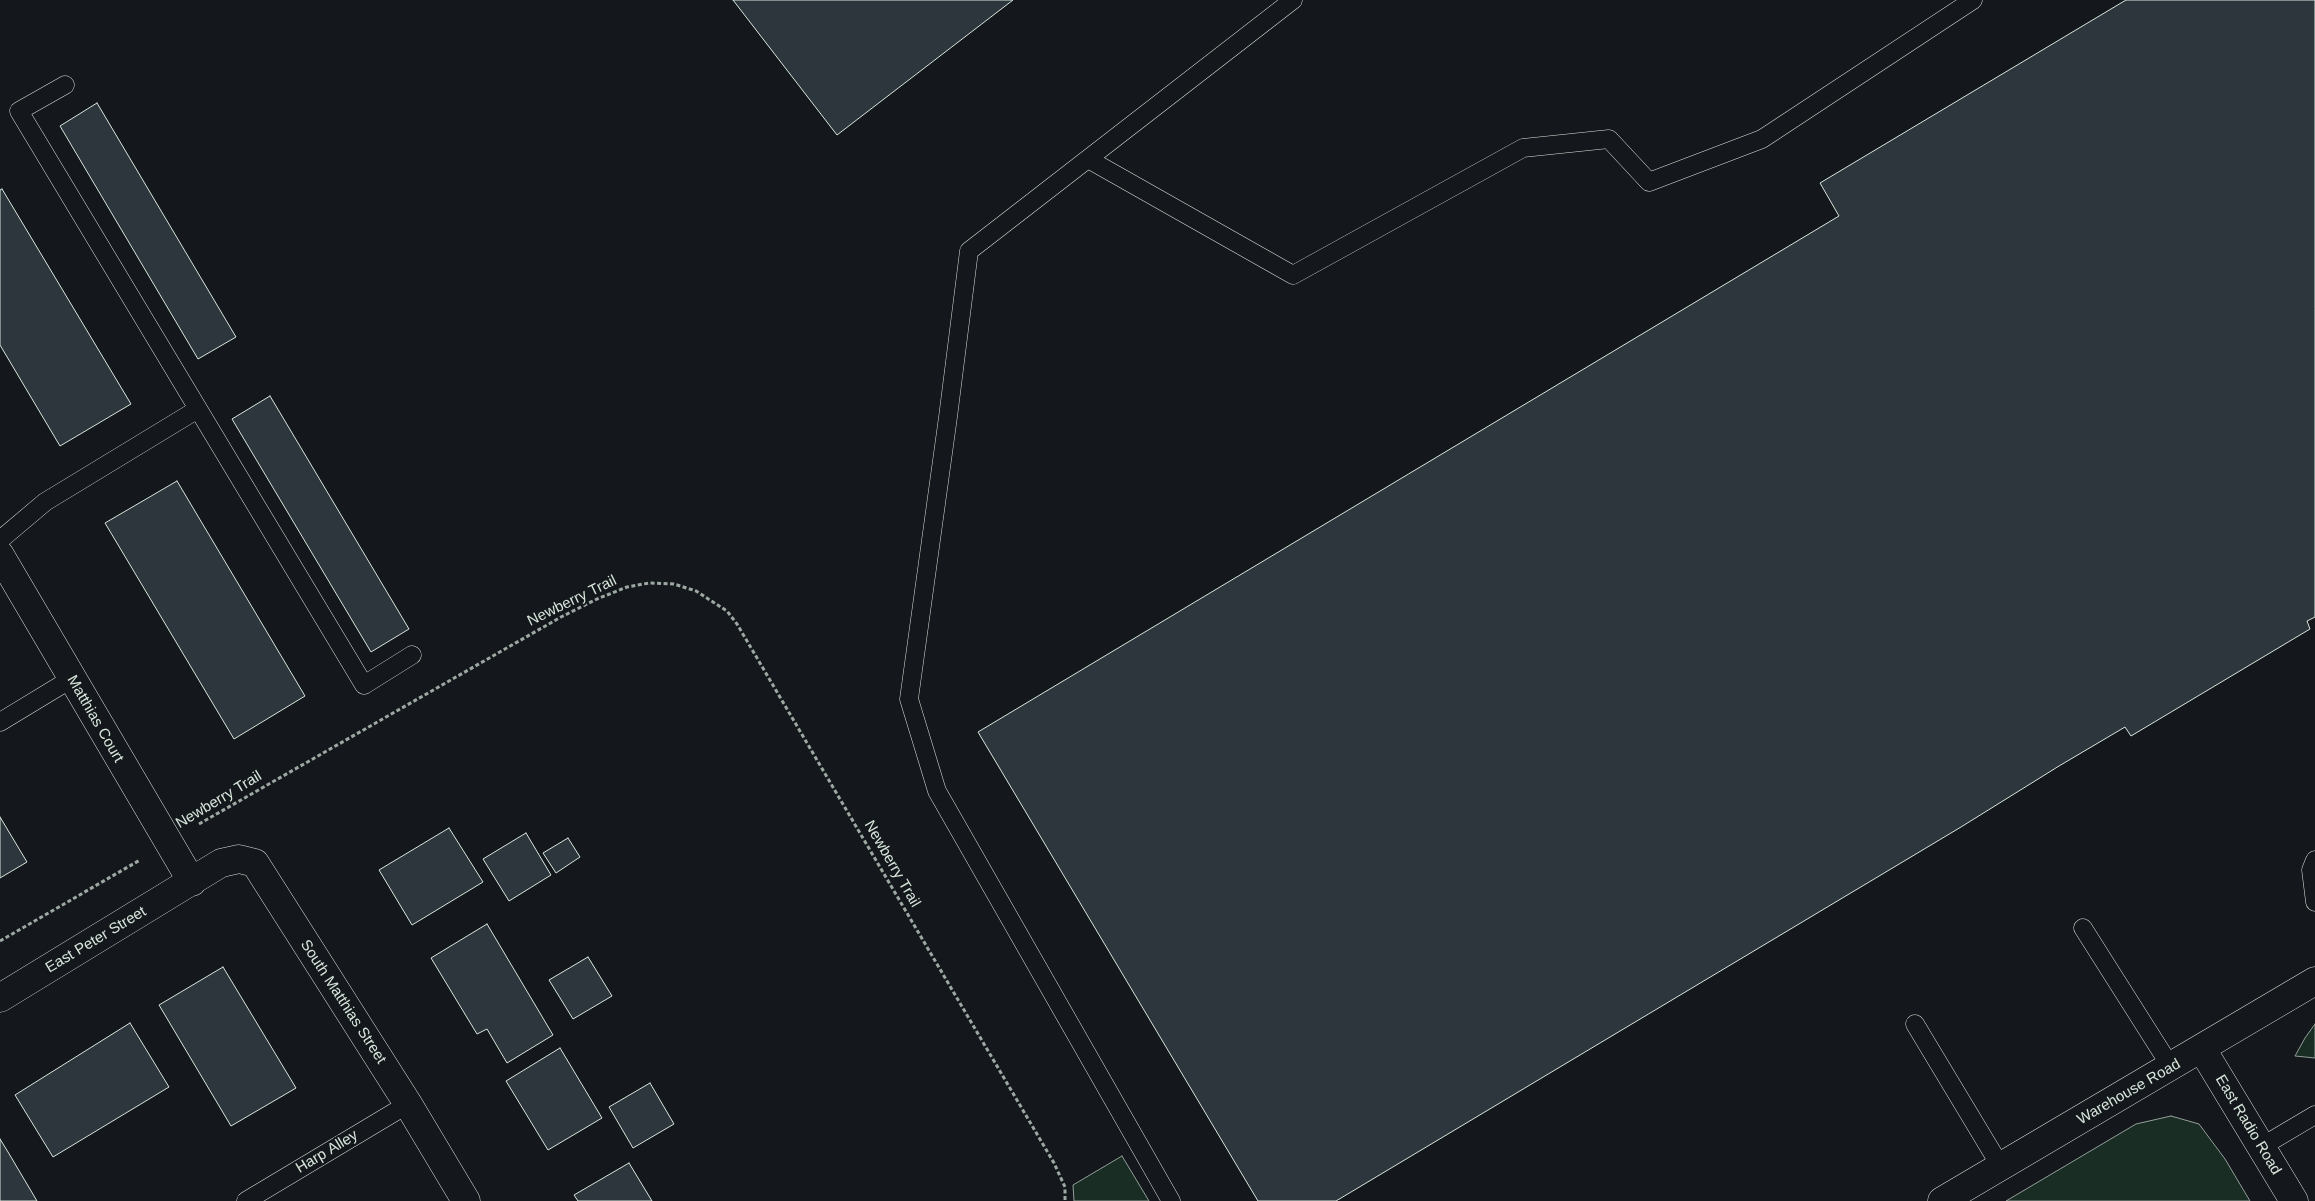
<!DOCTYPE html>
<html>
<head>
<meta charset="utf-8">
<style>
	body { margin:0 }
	canvas { display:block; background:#14181c }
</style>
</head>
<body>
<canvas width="2315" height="1201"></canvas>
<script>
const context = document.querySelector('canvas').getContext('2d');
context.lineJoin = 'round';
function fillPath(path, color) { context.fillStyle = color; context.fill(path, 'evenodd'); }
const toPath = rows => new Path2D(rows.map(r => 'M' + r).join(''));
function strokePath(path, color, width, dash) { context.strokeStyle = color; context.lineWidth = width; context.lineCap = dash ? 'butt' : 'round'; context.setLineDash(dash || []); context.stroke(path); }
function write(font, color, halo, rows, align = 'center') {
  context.font = font + ' Helvetica,sans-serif'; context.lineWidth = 4; context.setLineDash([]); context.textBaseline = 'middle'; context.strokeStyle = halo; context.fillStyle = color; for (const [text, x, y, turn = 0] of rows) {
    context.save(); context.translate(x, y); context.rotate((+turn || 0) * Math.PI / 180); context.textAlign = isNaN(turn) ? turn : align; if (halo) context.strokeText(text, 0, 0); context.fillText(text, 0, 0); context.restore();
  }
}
const green = toPath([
	[2315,1024,2315,1058,2295,1056,2305,1038,2315,1024],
	[2171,1116,2199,1124,2225,1159,2250,1201,2006,1201,2136,1124,2171,1116],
	[1122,1156,1149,1201,1074,1201,1073,1185,1122,1156]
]);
const building = toPath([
	[733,0,1013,0,837,135,733,0],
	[2126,0,2315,0,2315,617,2307,621,2310,629,2131,736,2125,727,2059,766,1961,827,1336,1201,1258,1201,978,732,1839,216,1820,183,2126,0],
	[97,103,236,337,198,359,60,126,97,103],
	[2,189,131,404,60,446,0,345,0,190,2,189],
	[270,396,409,629,371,652,232,419,270,396],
	[177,481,305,696,234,739,105,523,177,481],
	[0,817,27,862,0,878,0,817],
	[449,828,483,882,412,925,379,870,449,828],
	[526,833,551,875,509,901,483,859,526,833],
	[568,838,580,857,556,873,543,853,568,838],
	[487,924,553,1035,507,1063,487,1029,477,1034,431,958,487,924],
	[588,957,612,996,573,1019,549,980,588,957],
	[223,967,296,1088,231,1126,159,1005,223,967],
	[130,1023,169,1087,53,1157,15,1095,130,1023],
	[560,1048,602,1118,548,1150,506,1081,560,1048],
	[650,1083,674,1124,633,1148,609,1107,650,1083],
	[0,1139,8,1152,37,1201,0,1201,0,1139],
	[629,1163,652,1201,578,1201,574,1195,629,1163]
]);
const path = toPath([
	[199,824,561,617,597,599,627,587,649,583,674,584,696,591,727,611,737,624,1054,1163,1065,1187,1065,1201],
	[0,941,140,860]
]);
const lane = toPath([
	[65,85,19,111,364,685,412,655],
	[1088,159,1293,275,1523,148,1609,139,1649,182,1762,139,1973,0],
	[0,540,45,502,198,409],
	[0,722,71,679],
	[2315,860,2311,870,2315,902],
	[2083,928,2171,1067],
	[1915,1024,2001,1167],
	[2261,1147,2315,1115],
	[246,1201,408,1104],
	[1171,1201,937,791,909,699,948,417,969,251,1293,0]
]);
const street = toPath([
	[0,555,192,882],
	[0,998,221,863,239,859,255,863,408,1104,466,1201],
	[2202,1049,2294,1201],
	[1942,1201,2315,981]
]);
const streetNames = [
	["Newberry Trail",572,601,-26],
	["Matthias Court",95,719,60],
	["Newberry Trail",219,800,-31],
	["Newberry Trail",892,864,60],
	["East Peter Street",96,940,-31],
	["South Matthias Street",343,1002,57],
	["Warehouse Road",2129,1092,-30],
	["East Radio Road",2248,1125,59],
	["Harp Alley",327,1152,-31]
];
fillPath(green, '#1a2d24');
strokePath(green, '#939e99', 1);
fillPath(building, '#2c363c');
strokePath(building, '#d8e6dc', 1);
strokePath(lane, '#d8e6dc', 19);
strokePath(street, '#d8e6dc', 29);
strokePath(path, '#9da8a2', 3, [4, 2.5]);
strokePath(lane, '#14181c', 18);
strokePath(street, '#14181c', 28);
write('15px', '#d8e6dc', '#14181c', streetNames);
</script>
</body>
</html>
